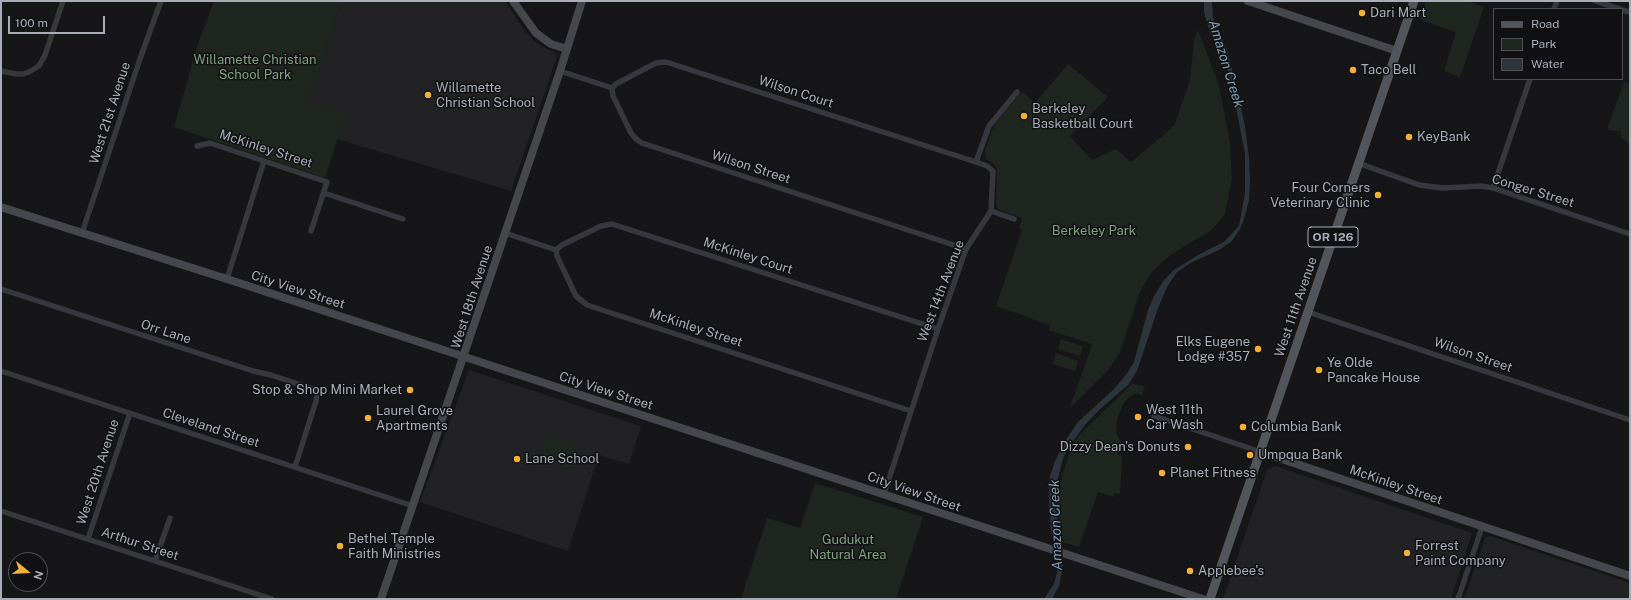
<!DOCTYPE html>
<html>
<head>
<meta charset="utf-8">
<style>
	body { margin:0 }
	#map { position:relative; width:1631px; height:600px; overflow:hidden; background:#161618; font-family:"Public Sans",sans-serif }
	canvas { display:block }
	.frame { position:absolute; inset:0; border:2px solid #a8adb8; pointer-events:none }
	.legend { position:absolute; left:1493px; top:8px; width:130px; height:72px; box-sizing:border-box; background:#111113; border:1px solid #4d4f55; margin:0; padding:5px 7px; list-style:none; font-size:12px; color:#a8adb8 }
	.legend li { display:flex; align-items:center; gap:8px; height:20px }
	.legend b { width:20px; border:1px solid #4d4f55 }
	.north { position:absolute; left:8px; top:552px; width:40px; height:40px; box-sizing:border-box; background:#111113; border:1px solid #4d4f55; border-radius:50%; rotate:108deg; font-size:11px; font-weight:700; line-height:16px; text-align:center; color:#a8adb8 }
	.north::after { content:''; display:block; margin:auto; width:14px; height:18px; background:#f2b134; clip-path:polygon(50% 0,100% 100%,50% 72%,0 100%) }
	.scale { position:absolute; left:8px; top:16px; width:97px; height:18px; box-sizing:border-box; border:2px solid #a8adb8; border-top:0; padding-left:5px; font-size:12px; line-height:14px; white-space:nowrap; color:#a8adb8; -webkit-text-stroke:3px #111113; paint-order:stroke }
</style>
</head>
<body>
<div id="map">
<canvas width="1631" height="600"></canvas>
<div class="frame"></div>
<ul class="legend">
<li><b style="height:5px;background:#53555c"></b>Road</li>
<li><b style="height:11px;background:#1e261f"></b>Park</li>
<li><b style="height:11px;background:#2c353c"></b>Water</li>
</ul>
<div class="north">N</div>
<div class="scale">100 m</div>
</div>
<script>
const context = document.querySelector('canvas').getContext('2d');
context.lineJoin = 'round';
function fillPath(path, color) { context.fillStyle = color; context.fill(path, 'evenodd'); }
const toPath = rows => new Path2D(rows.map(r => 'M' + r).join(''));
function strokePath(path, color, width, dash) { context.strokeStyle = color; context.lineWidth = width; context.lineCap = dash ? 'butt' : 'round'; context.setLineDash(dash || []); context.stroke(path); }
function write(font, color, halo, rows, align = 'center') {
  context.font = font + ' "Public Sans",sans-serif'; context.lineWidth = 3; context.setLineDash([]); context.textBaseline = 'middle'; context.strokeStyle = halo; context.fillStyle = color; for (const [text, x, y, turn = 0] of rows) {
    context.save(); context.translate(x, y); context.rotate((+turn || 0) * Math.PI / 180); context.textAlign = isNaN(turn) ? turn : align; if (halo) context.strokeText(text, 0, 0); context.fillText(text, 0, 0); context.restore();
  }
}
const built = toPath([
	[341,1,505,1,524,30,533,40,541,46,556,53,555,56,557,57,511,191,337,139,309,102],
	[469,370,641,426,629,464,599,455,568,551,420,502],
	[1275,466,1472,533,1451,599,1223,599,1267,470],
	[1490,536,1630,583,1630,599,1464,599,1485,538]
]);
const green = toPath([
	[214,1,341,1,309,102,346,113,325,178,174,127,198,44],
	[1426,1,1467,1,1484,7,1460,77,1444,71,1456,32,1420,20],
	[1198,30,1219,85,1230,144,1232,178,1225,214,1221,220,1210,231,1172,254,1160,264,1151,273,1140,292,1120,352,1109,369,1070,408,1092,344,1049,330,1050,325,996,306,1022,230,1019,228,1022,218,1000,210,997,208,996,204,997,169,993,163,986,159,985,150,994,125,1020,93,1024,93,1035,103,1068,64,1108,97,1070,136,1092,160,1116,149,1131,162,1174,126,1190,80,1194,41],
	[1624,82,1630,84,1630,144,1622,139,1620,131,1609,130,1607,129],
	[1061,339,1083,346,1080,356,1058,349],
	[1056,353,1078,361,1075,371,1053,364],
	[1132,384,1145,386,1142,395,1135,393,1129,397,1123,404,1117,419,1116,432,1122,445,1118,455,1122,456,1120,494,1114,493,1113,497,1098,492,1079,547,1061,542,1059,512,1059,490,1063,473,1072,445,1080,434],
	[549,436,563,440,577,447,569,470,550,463,548,465,541,463,544,441],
	[815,483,923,517,896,599,741,599,767,518,800,528]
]);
const water = toPath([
	[1204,1,1212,1,1213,18,1227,50,1239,97,1245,127,1249,158,1250,181,1249,200,1244,219,1240,229,1232,241,1219,250,1192,262,1177,272,1167,287,1158,308,1137,371,1128,385,1099,410,1084,426,1071,444,1063,458,1056,487,1058,539,1063,561,1062,571,1059,586,1052,599,1044,599,1054,584,1058,569,1051,530,1049,498,1050,476,1055,461,1065,441,1078,422,1113,390,1126,375,1134,362,1148,310,1154,296,1164,280,1174,270,1200,254,1224,242,1239,226,1245,193,1245,154,1231,81,1223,57,1210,33,1204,12]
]);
const street = toPath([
	[1595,1,1620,9],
	[1554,9,1557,1],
	[1622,10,1630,12],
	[1,71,17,74,23,74,29,72,39,66,45,55,63,1],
	[560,71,612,88,613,96,631,133,636,139,642,143,966,249],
	[612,88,616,84,656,63,666,62,976,162],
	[197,146,210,143,327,182,311,231],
	[1358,163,1419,185,1443,188,1481,186,1493,188,1630,234],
	[1493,188,1530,79],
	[324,193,403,219],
	[991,211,1014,219],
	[82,233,141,56,161,1],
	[505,233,556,250,557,256,576,296,587,305,911,411],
	[556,250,562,245,601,226,612,224,938,329],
	[227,279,264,161],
	[1,289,253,371,271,375,313,389,317,395,316,401,295,467],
	[1308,312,1630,420],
	[1,371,413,506],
	[1154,416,1261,452],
	[884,494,938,329,966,249,991,211,993,171,987,166,976,162,989,126,1017,92],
	[1,511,272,599],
	[88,539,130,413],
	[155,561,170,518],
	[1458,599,1482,527]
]);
const secondary = toPath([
	[513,1,536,33,551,44,567,49],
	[1248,1,1397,51],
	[1,207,227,279,1203,599],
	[1261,452,1630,576],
	[381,599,560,71,582,1]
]);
const primary = toPath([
	[1210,599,1414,1]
]);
const markers = [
	[1362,13,4,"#f2b134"],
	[1353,70,4,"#f2b134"],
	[428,95,4,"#f2b134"],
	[1024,116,4,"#f2b134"],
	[1409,137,4,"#f2b134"],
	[1378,195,4,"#f2b134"],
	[1258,349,4,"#f2b134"],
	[1319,370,4,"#f2b134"],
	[410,390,4,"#f2b134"],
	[1138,417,4,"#f2b134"],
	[368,418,4,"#f2b134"],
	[1243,427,4,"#f2b134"],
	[1188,447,4,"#f2b134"],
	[1250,455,4,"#f2b134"],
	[517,459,4,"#f2b134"],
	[1162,473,4,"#f2b134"],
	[340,546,4,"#f2b134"],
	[1407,553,4,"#f2b134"],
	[1190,571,4,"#f2b134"]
];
const shields = [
	[1333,237,50]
];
const shieldNames = [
	["OR 126",1333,237]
];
const poiNames = [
	["Dari Mart",1370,13],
	["Taco Bell",1361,70],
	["Willamette",436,88],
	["Christian School",436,103],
	["Berkeley",1032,109],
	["Basketball Court",1032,124],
	["KeyBank",1417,137],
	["Four Corners",1370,188,"right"],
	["Veterinary Clinic",1370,203,"right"],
	["Elks Eugene",1250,342,"right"],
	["Lodge #357",1250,357,"right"],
	["Ye Olde",1327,363],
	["Pancake House",1327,378],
	["Stop & Shop Mini Market",402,390,"right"],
	["West 11th",1146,410],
	["Car Wash",1146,425],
	["Laurel Grove",376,411],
	["Apartments",376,426],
	["Columbia Bank",1251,427],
	["Dizzy Dean's Donuts",1180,447,"right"],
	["Umpqua Bank",1258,455],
	["Lane School",525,459],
	["Planet Fitness",1170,473],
	["Bethel Temple",348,539],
	["Faith Ministries",348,554],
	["Forrest",1415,546],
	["Paint Company",1415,561],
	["Applebee's",1198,571]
];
const parkNames = [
	["Willamette Christian",255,60],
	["School Park",255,75],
	["Berkeley Park",1094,231],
	["Gudukut",848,540],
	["Natural Area",848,555]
];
const streetNames = [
	["Wilson Court",796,92,18],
	["West 21st Avenue",110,113,-72],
	["McKinley Street",266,149,18],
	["Wilson Street",751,167,18],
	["Conger Street",1533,191,17],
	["McKinley Court",748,256,18],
	["City View Street",298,290,18],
	["West 14th Avenue",941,291,-69],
	["West 18th Avenue",472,297,-72],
	["West 11th Avenue",1296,307,-71],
	["McKinley Street",696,328,18],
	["Orr Lane",166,332,18],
	["Wilson Street",1473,355,19],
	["City View Street",606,391,18],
	["Cleveland Street",211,428,18],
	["West 20th Avenue",98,472,-72],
	["McKinley Street",1396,485,19],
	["City View Street",914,492,19],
	["Arthur Street",140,544,18]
];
const waterNames = [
	["Amazon Creek",1226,64,73],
	["Amazon Creek",1056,525,-92]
];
fillPath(built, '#222225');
fillPath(green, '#1e261f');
fillPath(water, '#2c353c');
strokePath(street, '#37383d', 5.5);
strokePath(secondary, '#45474d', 8);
strokePath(primary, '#53555c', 9);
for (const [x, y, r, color] of markers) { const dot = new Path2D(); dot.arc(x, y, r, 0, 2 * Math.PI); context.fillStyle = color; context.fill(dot); strokePath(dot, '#111113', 1.5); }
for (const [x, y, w] of shields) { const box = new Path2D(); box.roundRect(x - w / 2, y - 10, w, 20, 3); context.fillStyle = '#111113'; context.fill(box); strokePath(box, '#a8adb8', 1); }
write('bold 12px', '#a8adb8', null, shieldNames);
write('13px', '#a8adb8', '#111113', poiNames, 'left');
write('13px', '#7fa381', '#111113', parkNames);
write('13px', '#a8adb8', '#111113', streetNames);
write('italic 14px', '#7f9bb3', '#111113', waterNames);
</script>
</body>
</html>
